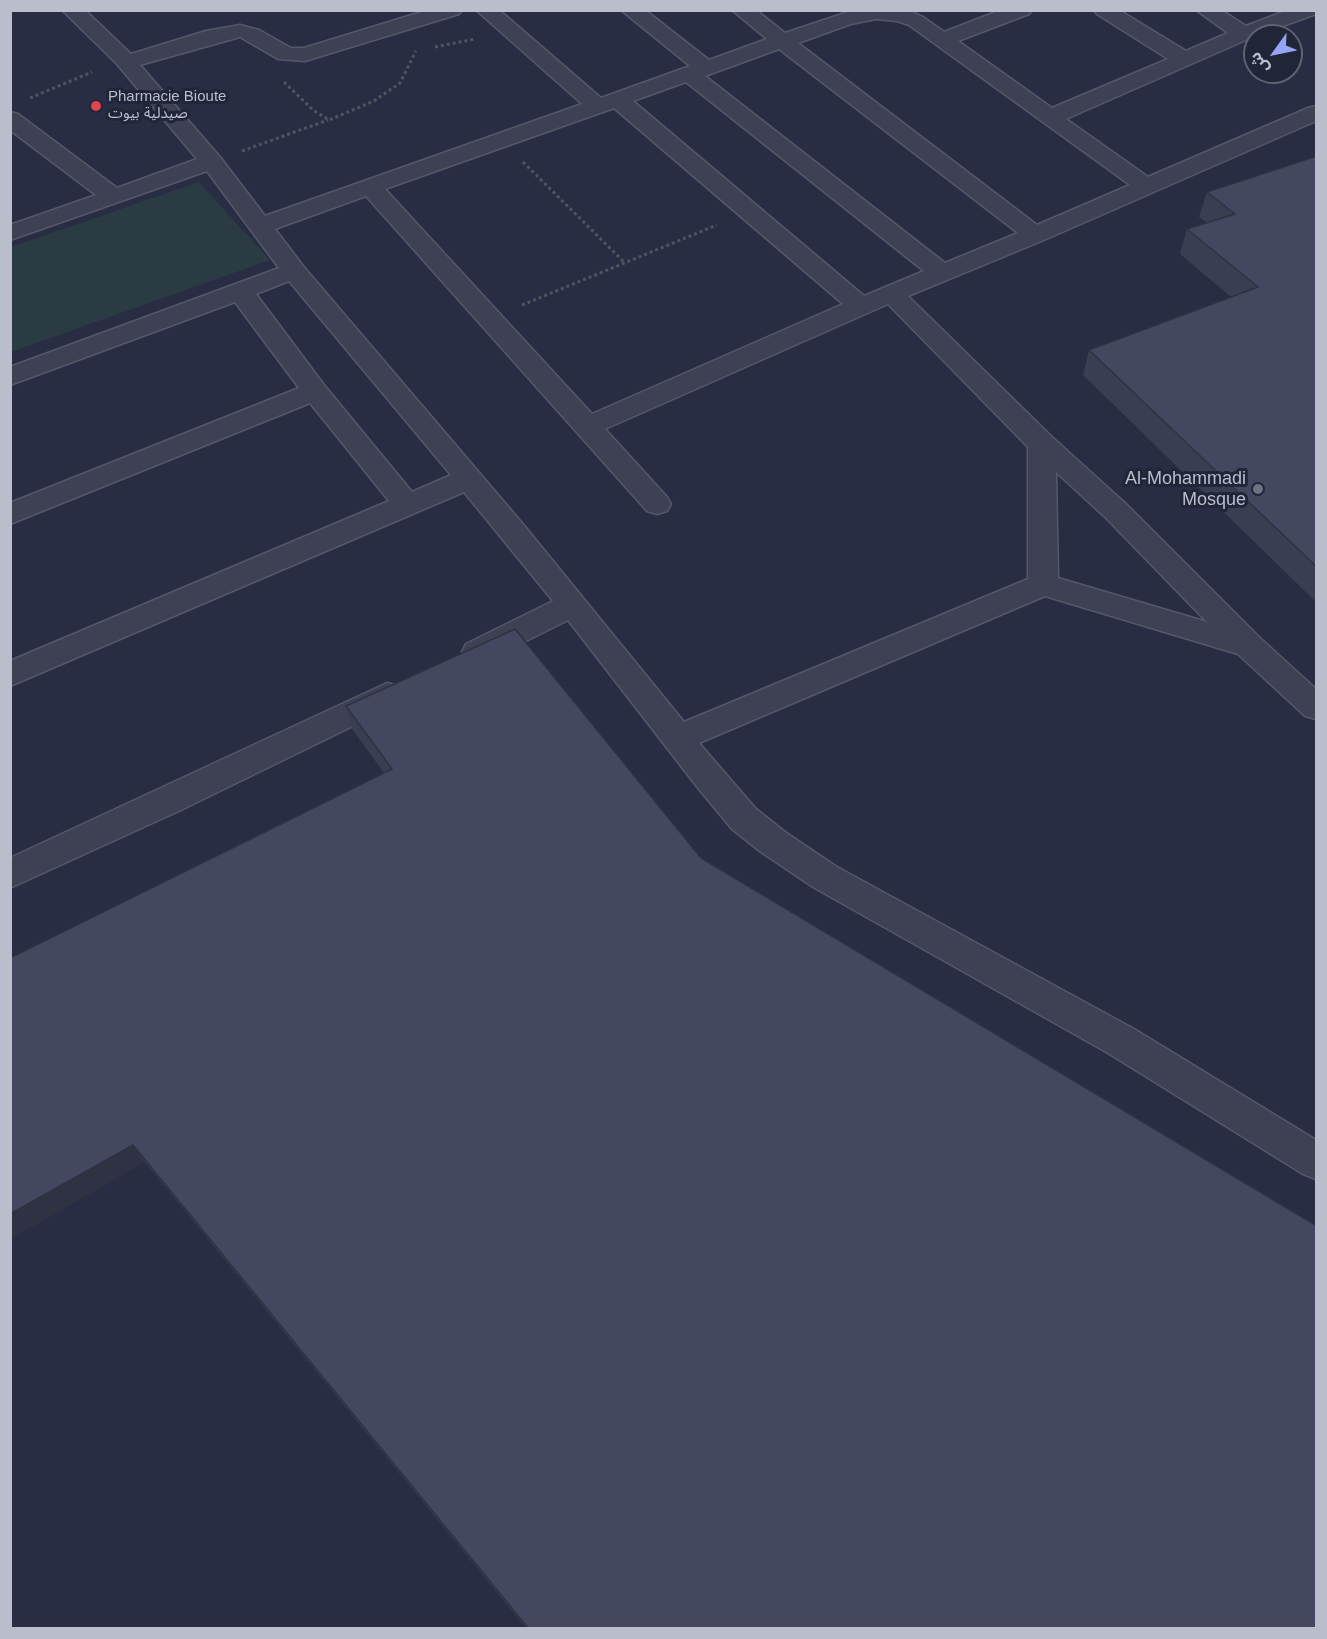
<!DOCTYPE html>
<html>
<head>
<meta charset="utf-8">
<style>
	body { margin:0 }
	#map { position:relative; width:1327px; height:1639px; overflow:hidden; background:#282d43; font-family:Arial,"Noto Sans Arabic",sans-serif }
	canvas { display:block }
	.frame { position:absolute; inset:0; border:12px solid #babdcc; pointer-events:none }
	.north { position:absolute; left:1243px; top:24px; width:60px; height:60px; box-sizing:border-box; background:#212538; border:2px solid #5e6273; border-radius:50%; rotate:237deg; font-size:16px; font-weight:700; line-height:24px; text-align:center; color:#babdcc }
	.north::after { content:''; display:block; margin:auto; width:21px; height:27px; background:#96a4f5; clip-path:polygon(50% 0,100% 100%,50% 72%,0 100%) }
</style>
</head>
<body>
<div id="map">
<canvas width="1327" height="1639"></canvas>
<div class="frame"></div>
<div class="north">ش</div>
</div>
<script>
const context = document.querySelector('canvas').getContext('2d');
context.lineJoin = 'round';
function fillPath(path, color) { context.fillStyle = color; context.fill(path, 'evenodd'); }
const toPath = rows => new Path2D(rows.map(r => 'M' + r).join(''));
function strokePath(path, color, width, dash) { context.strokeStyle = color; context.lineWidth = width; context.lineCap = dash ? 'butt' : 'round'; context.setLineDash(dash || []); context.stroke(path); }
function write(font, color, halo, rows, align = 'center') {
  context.font = font + ' Arial,"Noto Sans Arabic",sans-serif'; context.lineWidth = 6; context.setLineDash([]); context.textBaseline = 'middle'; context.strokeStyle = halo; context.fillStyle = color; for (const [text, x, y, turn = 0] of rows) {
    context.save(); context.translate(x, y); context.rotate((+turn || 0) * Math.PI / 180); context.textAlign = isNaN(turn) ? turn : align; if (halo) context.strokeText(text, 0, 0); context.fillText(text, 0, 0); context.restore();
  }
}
const green = toPath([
	[199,182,270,260,11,352,11,247]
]);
const path = toPath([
	[435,47,475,39],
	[284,82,313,110,329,120,374,101,400,83,416,51],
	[30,98,92,72],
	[242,151,328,120],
	[523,162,625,263],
	[522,305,717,225]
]);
const minor = toPath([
	[62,10,85,10,131,54,206,31,240,25,259,30,291,48,304,48,428,10,462,10,459,14,305,61,278,59,240,37,140,65,220,157,265,216,582,104,476,10,499,10,601,98,690,66,621,10,645,10,709,60,767,39,732,10,756,10,785,33,854,10,908,10,923,17,944,32,1001,10,1032,10,1029,14,958,41,1052,108,1168,59,1097,14,1094,10,1119,10,1186,51,1228,33,1196,10,1221,10,1246,26,1288,10,1316,10,1316,14,1255,36,1066,119,1148,177,1308,108,1316,106,1316,121,1044,240,908,296,1052,437,1126,504,1260,638,1316,689,1316,719,1305,716,1238,654,1045,596,699,743,756,809,785,832,837,867,1134,1029,1316,1140,1316,1179,1303,1174,1108,1053,813,887,761,852,732,829,698,788,568,620,488,660,477,664,466,660,462,652,466,644,553,601,464,492,10,686,10,661,389,501,310,403,10,524,10,503,299,388,235,302,10,385,10,367,279,268,207,171,10,240,10,225,96,195,10,130,10,112,18,114,117,188,197,159,116,63,62,10],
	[876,19,897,21,909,25,1130,185,1037,225,798,43,851,24,876,19],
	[779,49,1018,233,945,263,705,76,779,49],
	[686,82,924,271,864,296,633,101,686,82],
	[614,108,843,304,592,414,385,189,614,108],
	[366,196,647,511,657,514,667,511,671,504,667,497,605,429,888,304,1028,447,1028,579,684,722,522,523,303,266,275,229,366,196],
	[289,281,451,475,412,492,324,385,256,294,289,281],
	[1056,472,1106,518,1207,622,1058,578,1056,472],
	[387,683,398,686,403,695,398,704,181,810,10,888,10,858,387,683]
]);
const wall = toPath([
	[1317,156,1317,603,1083,375,1089,350,1231,297,1180,254,1187,229,1207,223,1199,217,1207,192],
	[346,706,1317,1629,527,1629,145,1162,10,1239,384,773,352,729]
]);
const shadedWall = toPath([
	[133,1145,145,1162,10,1239,10,1214]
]);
const building = toPath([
	[1317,156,1317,567,1089,350,1258,287,1187,229,1235,214,1207,192,1317,156],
	[515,629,701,858,1317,1226,1317,1629,529,1629,133,1145,10,1214,10,958,392,769,346,706,515,629]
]);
const markers = [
	[96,106,6,"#e0444e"],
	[1258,489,6,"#6b7280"]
];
const farPoinames = [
	["Pharmacie Bioute",108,97],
	["صيدلية بيوت",108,114]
];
const poiNames = [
	["Al-Mohammadi",1246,479],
	["Mosque",1246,500]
];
fillPath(green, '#2a3b44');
strokePath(minor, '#55586a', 3);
strokePath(path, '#495860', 3, [3, 3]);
fillPath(minor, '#3d4153');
fillPath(wall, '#3a3e53');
fillPath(shadedWall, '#2f3243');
fillPath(building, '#434860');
strokePath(building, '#2f3243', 1.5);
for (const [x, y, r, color] of markers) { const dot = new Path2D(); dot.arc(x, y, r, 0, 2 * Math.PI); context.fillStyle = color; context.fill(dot); strokePath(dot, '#212538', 2); }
write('15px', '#babdcc', '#212538', farPoinames, 'left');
write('18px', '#babdcc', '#212538', poiNames, 'right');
</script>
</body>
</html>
